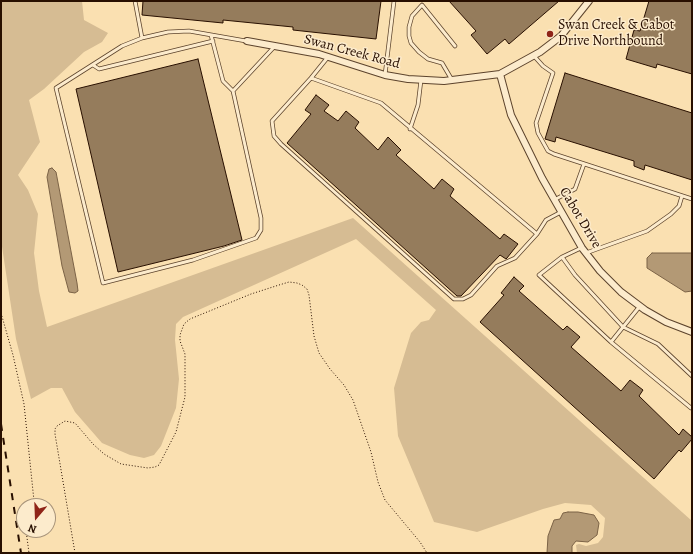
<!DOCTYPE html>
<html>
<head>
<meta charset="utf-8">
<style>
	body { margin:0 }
	#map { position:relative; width:693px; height:554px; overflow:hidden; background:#fae0b1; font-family:Alegreya,serif }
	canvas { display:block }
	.frame { position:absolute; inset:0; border:2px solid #280f00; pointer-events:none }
	.north { position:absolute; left:16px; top:498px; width:40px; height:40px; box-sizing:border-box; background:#fcebcc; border:1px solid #a7937a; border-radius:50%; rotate:199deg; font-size:11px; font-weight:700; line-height:16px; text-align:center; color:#280f00 }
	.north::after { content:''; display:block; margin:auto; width:14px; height:18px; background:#8f2418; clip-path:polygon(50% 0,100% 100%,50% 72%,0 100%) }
</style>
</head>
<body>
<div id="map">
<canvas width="693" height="554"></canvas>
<div class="frame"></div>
<div class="north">N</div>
</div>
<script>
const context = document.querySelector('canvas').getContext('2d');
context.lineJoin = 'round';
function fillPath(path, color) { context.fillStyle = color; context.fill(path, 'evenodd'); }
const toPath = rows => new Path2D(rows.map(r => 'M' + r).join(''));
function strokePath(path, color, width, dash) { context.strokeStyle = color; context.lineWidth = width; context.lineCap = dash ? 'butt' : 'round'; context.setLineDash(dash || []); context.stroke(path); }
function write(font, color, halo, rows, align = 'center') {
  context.font = font + ' Alegreya,serif'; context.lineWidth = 3; context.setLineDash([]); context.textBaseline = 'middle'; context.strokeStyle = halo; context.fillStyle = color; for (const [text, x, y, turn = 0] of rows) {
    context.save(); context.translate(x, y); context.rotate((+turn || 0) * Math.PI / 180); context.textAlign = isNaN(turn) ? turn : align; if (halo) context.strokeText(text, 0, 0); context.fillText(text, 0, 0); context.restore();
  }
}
const green = toPath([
	[1,1,14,2,15,1,82,1,84,20,108,33,102,42,84,52,44,89,29,100,40,142,18,175,28,190,38,214,34,253,39,291,47,327,353,218,692,521,692,553,577,553,576,545,579,544,586,546,598,543,603,537,605,518,591,505,565,503,543,509,477,532,434,522,398,436,394,388,411,333,421,322,429,320,436,310,356,239,183,317,176,324,175,340,179,379,176,408,161,446,154,455,144,458,130,455,102,443,75,412,62,388,51,388,31,399,16,339,1,240]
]);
const water = toPath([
	[52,168,56,172,77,283,78,291,75,293,69,292,62,266,47,177,49,169,52,168],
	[652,253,692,253,692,291,685,292,647,268,647,258,652,253],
	[568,512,578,512,594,515,599,523,597,535,588,542,576,541,572,546,572,553,547,553,548,536,554,520,560,519,563,513,568,512]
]);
const building = toPath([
	[143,1,381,1,376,39,293,30,293,27,223,20,223,23,142,15,143,1],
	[449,1,559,1,509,44,505,39,487,54,471,35,476,31,449,1],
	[649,1,692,1,692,74,657,64,656,68,626,59,634,30,640,31,649,1],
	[198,59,242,240,224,246,118,272,76,89,198,59],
	[565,73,692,113,692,180,645,165,644,170,634,166,634,161,556,137,555,142,545,139,565,73],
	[316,95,329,105,324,111,338,121,346,111,359,122,355,128,378,150,388,137,401,150,396,155,434,189,442,179,454,189,450,196,500,239,504,234,518,244,507,258,506,259,500,255,461,296,457,296,287,143,311,114,305,110,316,95],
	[514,277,524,286,519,291,563,330,567,326,580,337,571,347,621,391,630,380,643,390,639,396,679,435,683,429,692,437,692,439,681,452,679,450,654,479,480,322,504,295,501,293,514,277]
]);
const path = toPath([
	[1,313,13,355,24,404,34,501,32,506],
	[26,530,29,553],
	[75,553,55,434,55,429,57,426,65,421,75,423,93,444,104,454,121,464,148,468,155,467,159,465,176,432,185,397,185,354,180,341,180,335,184,324,190,319,251,294,279,285,289,282,297,283,302,285,307,289,309,295,314,336,319,353,330,369,344,385,353,400,371,452,378,482,385,500,420,542,427,553]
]);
const service = toPath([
	[135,1,142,38],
	[211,35,223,81,233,91],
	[246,41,189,31,168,32,142,38,122,46,56,88,103,283,193,260,256,238,261,230,261,218,233,91,275,46],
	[534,56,543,66,553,73,536,123,538,133,548,151,554,154,692,199],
	[328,57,311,78,272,121,274,136,281,144,454,299,463,299,471,295,497,266,515,258,537,234,546,220,561,212],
	[93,65,99,69,213,41],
	[385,75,394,1],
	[311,78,381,103,537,234],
	[452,80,442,63,428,59,419,52,411,43,409,36,409,27,412,16,422,5,455,46],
	[410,129,418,105,421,80],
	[554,200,575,189,584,164],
	[581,248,562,257,539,275,611,342],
	[586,253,647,231,671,214,679,206,682,196],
	[562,257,575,275,623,327,658,344,692,376],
	[640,306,611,342,691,408,692,407]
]);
const minor = toPath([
	[247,41,319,54,385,75,408,79,444,81,500,74,540,52,561,36,589,1],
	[500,74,511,115,542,178,582,248,600,271,621,292,645,310,666,322,692,332]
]);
const rail = toPath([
	[1,424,21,553]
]);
const markers = [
	[550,34,4,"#8f2418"]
];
const poiNames = [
	["Swan Creek & Cabot",558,26],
	["Drive Northbound",558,42]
];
const streetNames = [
	["Swan Creek Road",352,52,15],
	["Cabot Drive",580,218,59]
];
fillPath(green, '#d6bc93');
fillPath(water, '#b39975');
strokePath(water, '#7b6246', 1);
fillPath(building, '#957c5c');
strokePath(building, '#280f00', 1);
strokePath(service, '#5c432c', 4.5);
strokePath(minor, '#5c432c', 8);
strokePath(path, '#280f00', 1, [1, 2]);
strokePath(service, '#fcebcc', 3);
strokePath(minor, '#fcebcc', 6);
strokePath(rail, '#280f00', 2, [7, 7]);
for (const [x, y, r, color] of markers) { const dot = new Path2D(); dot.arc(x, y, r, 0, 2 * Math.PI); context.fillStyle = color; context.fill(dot); strokePath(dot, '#fcebcc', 1.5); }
write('14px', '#280f00', '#fcebcc', poiNames, 'left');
write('14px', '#280f00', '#fcebcc', streetNames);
</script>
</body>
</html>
